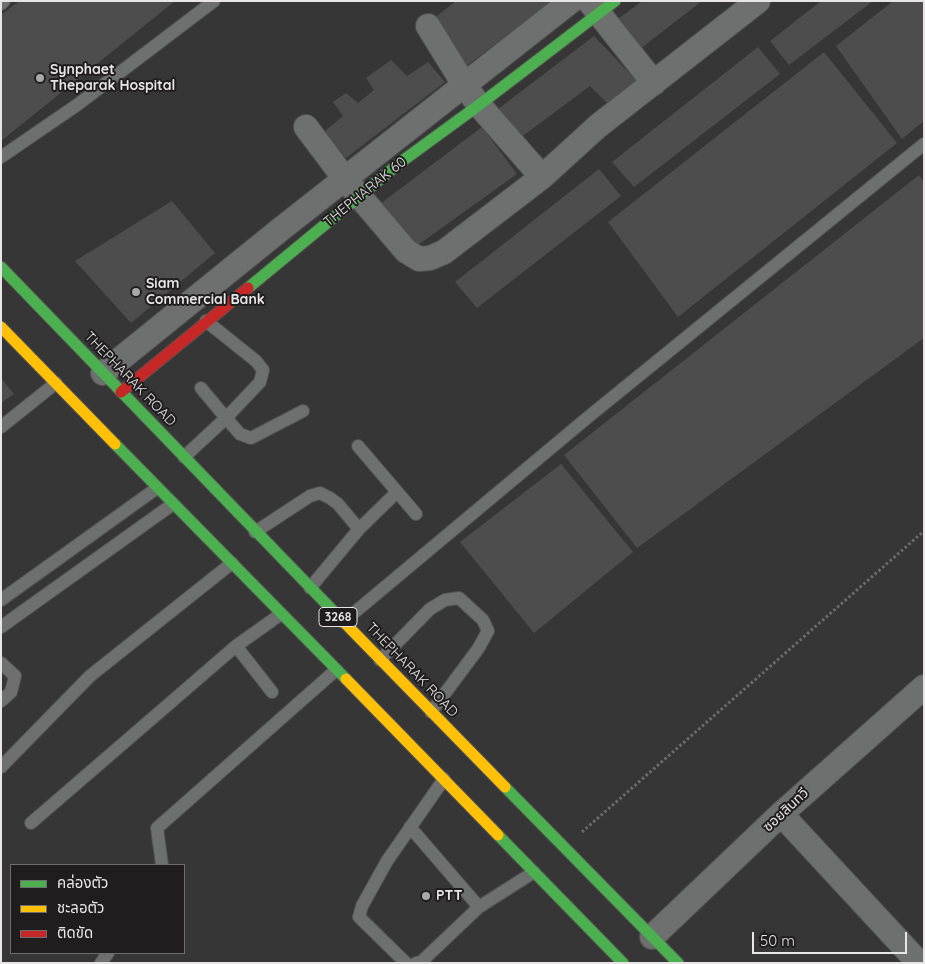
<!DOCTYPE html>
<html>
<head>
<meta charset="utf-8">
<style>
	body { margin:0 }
	#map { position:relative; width:925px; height:964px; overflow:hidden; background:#373636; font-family:Quicksand,"Noto Sans Thai",sans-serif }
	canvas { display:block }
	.frame { position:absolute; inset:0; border:2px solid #e7e5e6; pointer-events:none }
	.legend { position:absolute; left:10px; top:864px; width:175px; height:90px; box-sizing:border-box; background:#1f1d1d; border:1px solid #6f6d6d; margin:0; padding:6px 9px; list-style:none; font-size:15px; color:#e7e5e6 }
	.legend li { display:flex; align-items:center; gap:10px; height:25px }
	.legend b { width:25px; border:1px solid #6f6d6d }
	.scale { position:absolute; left:752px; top:932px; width:155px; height:22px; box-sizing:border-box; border:2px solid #e7e5e6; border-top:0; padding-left:6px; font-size:15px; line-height:18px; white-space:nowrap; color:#e7e5e6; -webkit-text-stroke:4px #1f1d1d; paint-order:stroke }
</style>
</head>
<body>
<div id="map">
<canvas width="925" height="964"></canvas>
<div class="frame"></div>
<ul class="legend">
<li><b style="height:6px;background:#4caf50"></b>คล่องตัว</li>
<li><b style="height:6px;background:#ffc107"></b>ชะลอตัว</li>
<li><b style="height:6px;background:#c62828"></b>ติดขัด</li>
</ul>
<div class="scale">50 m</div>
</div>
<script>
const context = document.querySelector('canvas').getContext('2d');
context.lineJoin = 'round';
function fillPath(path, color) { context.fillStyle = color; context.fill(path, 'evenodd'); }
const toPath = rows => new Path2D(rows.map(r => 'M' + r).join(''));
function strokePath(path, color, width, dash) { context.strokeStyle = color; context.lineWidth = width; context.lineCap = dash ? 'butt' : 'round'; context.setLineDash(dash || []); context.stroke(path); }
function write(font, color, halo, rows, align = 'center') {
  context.font = font + ' Quicksand,"Noto Sans Thai",sans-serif'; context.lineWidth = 4; context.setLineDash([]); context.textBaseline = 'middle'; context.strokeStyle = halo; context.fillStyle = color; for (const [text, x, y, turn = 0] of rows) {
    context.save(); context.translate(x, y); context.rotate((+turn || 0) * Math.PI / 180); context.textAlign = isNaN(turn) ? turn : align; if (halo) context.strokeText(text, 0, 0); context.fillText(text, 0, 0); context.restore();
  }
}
const building = toPath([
	[19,1,175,1,1,141,1,15],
	[456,1,552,1,465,67,433,19],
	[642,1,702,1,640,49,618,19],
	[821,1,873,1,789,65,770,41],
	[893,1,924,1,924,121,902,139,836,46],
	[594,36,637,81,608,104,590,86,520,138,498,109],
	[758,47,780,74,634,187,612,162],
	[824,52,897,143,678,317,608,222],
	[391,60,407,76,428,62,445,82,346,158,324,132,343,116,333,102,346,93,358,103,374,90,366,78],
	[482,127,517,174,415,247,380,204],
	[599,169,621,196,477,308,455,282],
	[919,175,924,182,924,338,637,548,564,455],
	[172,201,215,253,131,323,75,261],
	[1,378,14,394,1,403],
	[561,464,633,552,534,633,460,542]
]);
const path = toPath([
	[582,832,924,531]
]);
const lane = toPath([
	[1,4,4,1],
	[1,157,77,105,214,1],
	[201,388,226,418,260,382,263,370,256,361,206,321],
	[1,427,56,383],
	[358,446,416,514],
	[184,457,226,418,240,434,251,438,303,411],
	[359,529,397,492],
	[255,532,310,496,320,493,330,498,338,504,359,529,310,588],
	[1,600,157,488],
	[343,622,587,418,924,144],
	[1,627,173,504],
	[380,660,430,609,445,600,459,598,483,620,488,631,478,649,431,712],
	[1,663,15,676,11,692,1,701],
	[272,692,236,646,281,614],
	[1,767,90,676,232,563],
	[31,823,236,646],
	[410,827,479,907],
	[162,865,157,828,336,670],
	[101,963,108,953],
	[406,963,359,917,362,906,387,861,444,779],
	[416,963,421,962,479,907,534,872]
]);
const street = toPath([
	[589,1,654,83],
	[428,26,465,86,479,105,542,177],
	[306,127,345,179,406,251,419,259,430,258,444,252,542,177,598,126,758,1],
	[103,373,281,229,571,1],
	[781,814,919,963],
	[652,937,781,814,924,687]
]);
const fast = toPath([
	[1,267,338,616],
	[248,288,401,162,479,105,615,1],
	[115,444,346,679],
	[505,787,678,963],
	[498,835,623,963]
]);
const slow = toPath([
	[1,327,115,444],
	[338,616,505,787],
	[346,679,498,835]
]);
const jam = toPath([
	[121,392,248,288]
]);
const markers = [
	[40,78,5,"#a9a8a8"],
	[136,292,5,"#a9a8a8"],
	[426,896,5,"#a9a8a8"]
];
const shields = [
	[338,617,38]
];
const shieldNames = [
	["3268",338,617]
];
const poiNames = [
	["Synphaet",50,70],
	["Theparak Hospital",50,86],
	["Siam",146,284],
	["Commercial Bank",146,300],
	["PTT",436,896]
];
const streetNames = [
	["THEPHARAK 60",365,192,-39],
	["THEPHARAK ROAD",130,379,46],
	["THEPHARAK ROAD",412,670,46],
	["ซอยสินทวี",786,810,-43]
];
fillPath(building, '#4e4d4d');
strokePath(lane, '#535252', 14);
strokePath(street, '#535252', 26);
strokePath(fast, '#535252', 13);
strokePath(slow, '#535252', 13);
strokePath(jam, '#535252', 13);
strokePath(path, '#6d6c6d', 3, [2.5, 2.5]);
strokePath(lane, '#6e6f6f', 12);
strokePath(street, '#6e6f6f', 24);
strokePath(fast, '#4caf50', 11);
strokePath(slow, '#ffc107', 11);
strokePath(jam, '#c62828', 11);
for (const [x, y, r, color] of markers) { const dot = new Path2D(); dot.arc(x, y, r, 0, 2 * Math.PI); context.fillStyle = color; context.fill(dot); strokePath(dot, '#1f1d1d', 2); }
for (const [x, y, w] of shields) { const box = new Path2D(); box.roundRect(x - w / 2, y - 9.5, w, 19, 4); context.fillStyle = '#1f1d1d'; context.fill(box); strokePath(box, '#e7e5e6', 1); }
write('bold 12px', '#e7e5e6', null, shieldNames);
write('bold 14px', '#e7e5e6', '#1f1d1d', poiNames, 'left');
write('14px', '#e7e5e6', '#1f1d1d', streetNames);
</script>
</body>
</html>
